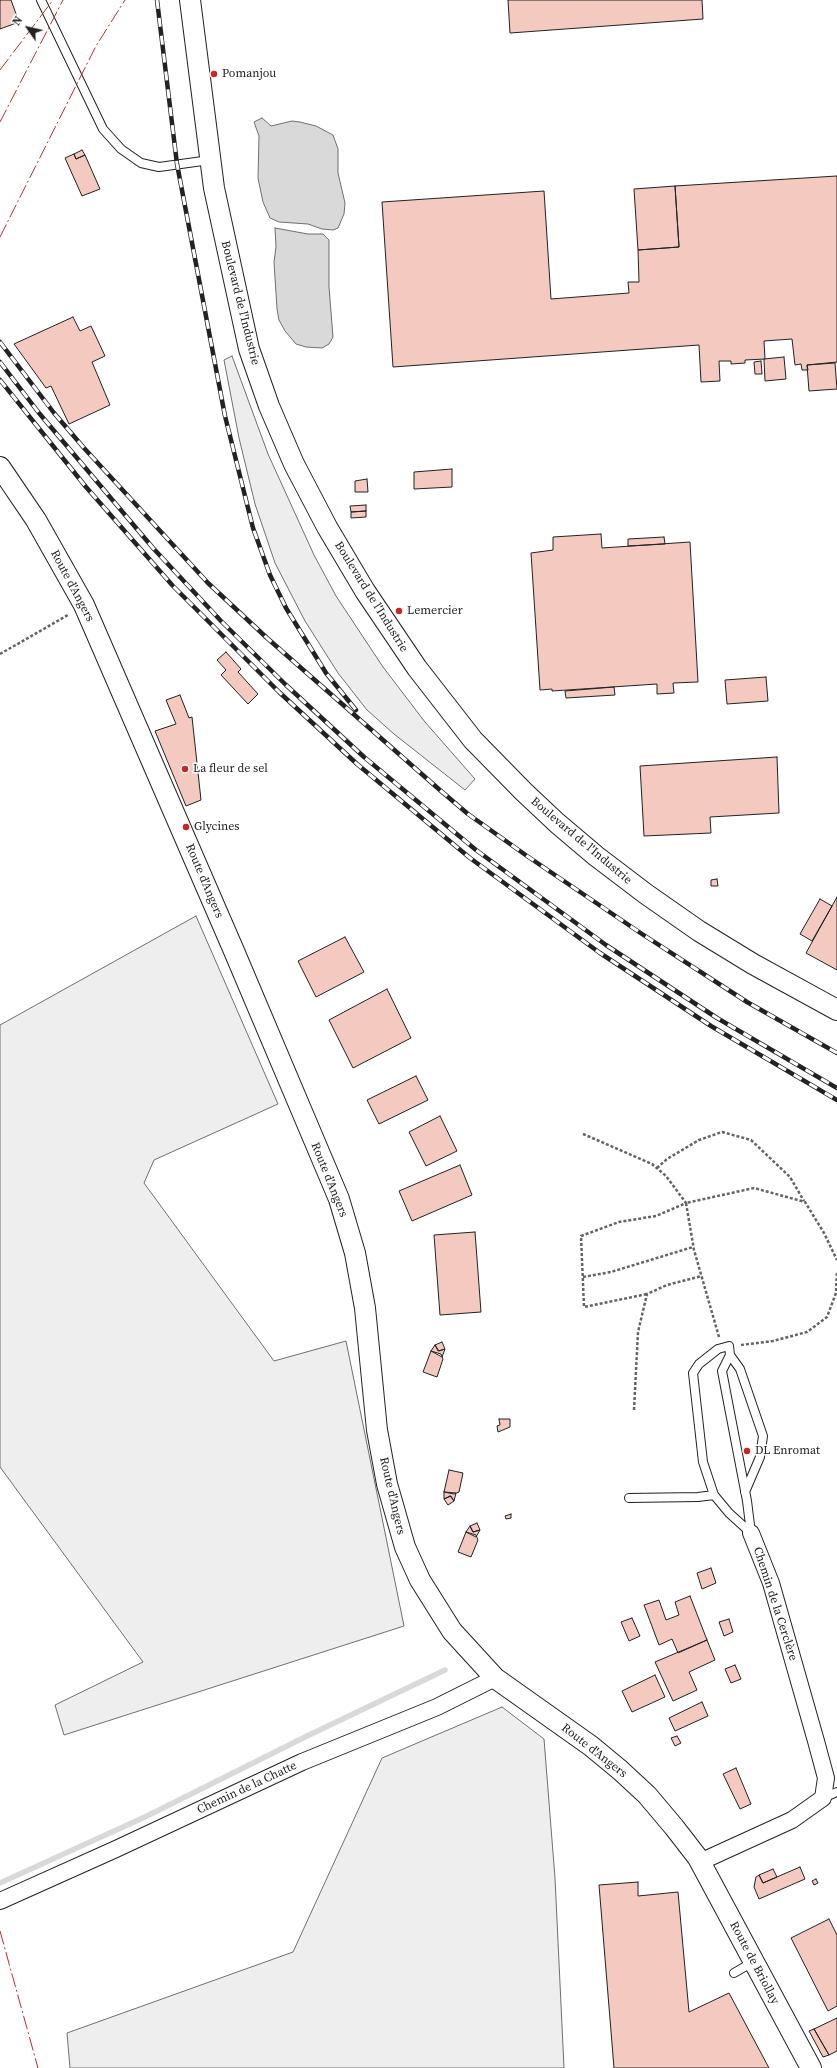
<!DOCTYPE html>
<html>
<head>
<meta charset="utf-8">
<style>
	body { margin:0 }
	#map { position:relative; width:837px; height:2068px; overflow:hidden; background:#fff; font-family:"Source Serif 4",serif }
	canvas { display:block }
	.north { position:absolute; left:8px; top:8px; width:40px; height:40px; -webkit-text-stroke:3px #fff; paint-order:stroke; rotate:304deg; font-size:11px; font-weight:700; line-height:16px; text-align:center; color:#222 }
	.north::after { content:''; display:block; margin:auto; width:14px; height:18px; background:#222; clip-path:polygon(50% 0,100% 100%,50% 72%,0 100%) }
</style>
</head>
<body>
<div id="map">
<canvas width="837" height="2068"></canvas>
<div class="north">N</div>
</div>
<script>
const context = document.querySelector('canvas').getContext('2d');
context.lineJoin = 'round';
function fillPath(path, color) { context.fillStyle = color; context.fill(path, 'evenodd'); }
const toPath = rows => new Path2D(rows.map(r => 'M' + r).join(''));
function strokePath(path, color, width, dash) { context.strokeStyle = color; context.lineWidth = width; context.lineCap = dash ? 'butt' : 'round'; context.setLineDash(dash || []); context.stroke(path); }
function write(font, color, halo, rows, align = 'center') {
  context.font = font + ' "Source Serif 4",serif'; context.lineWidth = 3; context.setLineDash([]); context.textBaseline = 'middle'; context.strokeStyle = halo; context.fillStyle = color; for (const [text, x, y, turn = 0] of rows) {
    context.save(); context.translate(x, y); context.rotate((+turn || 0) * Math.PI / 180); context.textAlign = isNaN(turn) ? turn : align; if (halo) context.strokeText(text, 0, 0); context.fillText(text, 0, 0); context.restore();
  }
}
const green = toPath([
	[196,916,278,1104,154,1160,144,1183,274,1361,346,1341,404,1626,64,1735,55,1705,143,1662,0,1467,0,1025,196,916],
	[502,1707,544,1739,555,1878,564,2068,70,2068,67,2033,293,1952,382,1758,502,1707]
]);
const parking = toPath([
	[232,356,268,454,314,555,336,596,383,667,425,722,475,779,465,790,394,734,367,710,338,673,305,621,275,563,255,504,239,438,224,360,232,356]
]);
const water = toPath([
	[262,118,271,126,292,121,300,122,316,126,333,135,338,149,338,173,345,203,344,214,338,228,333,230,322,229,308,224,279,222,270,218,263,202,258,178,259,136,254,122,262,118],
	[275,228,308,234,323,234,329,240,329,287,333,337,329,344,322,348,306,347,296,344,285,331,279,320,277,309,274,262,276,247,275,228]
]);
const stream = toPath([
	[0,1883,147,1816,305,1737,445,1670]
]);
const building = toPath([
	[0,0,11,0,19,22,0,29,0,0],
	[508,0,702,0,703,19,510,33,508,0],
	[82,150,85,155,76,159,74,154,82,150],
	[74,154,76,159,85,155,100,189,82,196,65,158,74,154],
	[837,176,837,362,807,365,808,370,802,370,801,364,795,365,792,339,764,341,765,359,745,360,745,363,731,364,731,361,719,361,720,381,701,382,699,345,393,367,382,202,544,191,551,299,629,293,628,282,639,282,638,250,679,247,675,186,837,176],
	[675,186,679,247,638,250,634,189,675,186],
	[73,317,80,331,91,326,105,356,92,362,110,405,69,424,51,386,46,388,14,344,73,317],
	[784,357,786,379,765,381,764,359,784,357],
	[761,361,762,374,755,374,754,362,761,361],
	[835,363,837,389,809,391,807,365,835,363],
	[452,469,452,487,414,489,414,472,452,469],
	[367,479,368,492,355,492,355,481,367,479],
	[366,505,366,511,351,512,350,506,366,505],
	[366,511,366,517,351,518,351,512,366,511],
	[601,534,602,548,690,542,698,682,673,683,674,693,657,694,657,684,552,691,552,689,540,690,531,553,553,550,553,537,601,534],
	[664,537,665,544,628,546,628,539,664,537],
	[226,652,241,669,238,672,258,694,248,704,221,675,226,670,217,660,226,652],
	[766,677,768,701,727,704,725,680,766,677],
	[614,687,615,695,566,698,565,691,614,687],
	[180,695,189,718,192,717,201,800,186,806,155,731,176,724,166,700,180,695],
	[777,757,779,813,710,817,711,833,644,836,640,766,777,757],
	[717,879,718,886,711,886,711,880,717,879],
	[837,897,837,970,806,953,837,897],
	[820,899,832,906,812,941,800,934,820,899],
	[345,937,364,972,316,997,298,961,345,937],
	[387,989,411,1038,353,1068,329,1020,387,989],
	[416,1076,428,1100,379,1124,367,1100,416,1076],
	[440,1116,457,1151,426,1166,409,1132,440,1116],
	[460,1165,472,1195,412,1221,399,1191,460,1165],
	[475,1232,481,1312,440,1315,434,1235,475,1232],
	[442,1342,445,1349,439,1351,435,1345,442,1342],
	[435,1345,438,1351,445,1349,442,1357,431,1351,435,1345],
	[431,1351,441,1354,443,1359,437,1377,423,1372,431,1351],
	[499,1419,510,1419,510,1427,498,1432,497,1426,500,1425,499,1419],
	[449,1470,463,1473,459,1492,454,1494,444,1492,449,1470],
	[444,1492,456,1493,454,1501,451,1496,444,1499,444,1492],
	[450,1496,454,1501,448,1505,444,1499,450,1496],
	[511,1514,511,1518,506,1519,505,1516,511,1514],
	[477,1523,480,1530,473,1532,470,1526,477,1523],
	[470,1526,473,1532,480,1530,476,1537,466,1532,470,1526],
	[466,1532,476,1535,478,1540,471,1557,458,1552,466,1532],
	[711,1568,716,1583,702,1589,697,1573,711,1568],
	[690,1596,707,1640,678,1653,672,1639,659,1645,644,1605,659,1600,666,1620,679,1615,675,1602,690,1596],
	[632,1618,640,1636,629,1641,621,1622,632,1618],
	[729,1619,733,1632,724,1636,719,1622,729,1619],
	[707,1640,715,1660,689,1672,697,1690,673,1701,655,1662,707,1640],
	[735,1665,741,1679,731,1683,725,1669,735,1665],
	[655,1675,665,1697,632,1712,622,1691,655,1675],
	[702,1702,708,1716,675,1731,669,1718,702,1702],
	[677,1736,681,1743,675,1746,671,1738,677,1736],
	[736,1768,751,1804,740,1809,723,1774,736,1768],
	[800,1867,805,1879,759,1899,754,1887,756,1877,759,1875,763,1883,800,1867],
	[773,1869,777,1877,763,1883,759,1875,773,1869],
	[816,1879,818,1883,814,1885,812,1881,816,1879],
	[638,1882,638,1896,678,1892,689,2012,729,1993,769,2068,614,2068,599,1885,638,1882],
	[829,1919,837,1935,837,2006,828,2011,791,1938,829,1919],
	[837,2018,837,2051,829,2055,814,2029,837,2018],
	[814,2029,829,2055,823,2057,809,2031,814,2029]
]);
const path = toPath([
	[0,654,68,615],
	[583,1134,652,1164,666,1176,686,1203,656,1216,619,1222,581,1236,584,1307,647,1294],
	[657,1168,667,1159,699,1140,722,1132,751,1140,790,1177,804,1201],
	[583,1277,611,1272,693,1247],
	[719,1337,694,1250,686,1203,754,1188,805,1202,824,1233,837,1260],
	[741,1345,773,1341,807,1332,827,1317,836,1293,837,1271],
	[634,1410,638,1332,647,1294,667,1285,702,1276]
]);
const service = toPath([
	[41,0,103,129,121,149,141,163,159,167,210,160],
	[729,1346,730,1355,722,1371,747,1501,751,1533,729,1513,714,1495,703,1462,693,1373,699,1364,718,1349,729,1346],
	[730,1355,740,1369,763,1436,760,1457,745,1492],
	[629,1498,698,1497,714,1495],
	[823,1798,837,1792],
	[734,1973,753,1962]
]);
const minor = toPath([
	[700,1862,792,1820,823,1798,826,1778,816,1741,771,1583,751,1533],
	[0,1901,116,1849,302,1762,437,1707,495,1678]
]);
const tertiary = toPath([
	[190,0,214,188,249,349,269,406,294,464,327,527,365,591,417,668,473,740,524,792,557,823,596,856,646,894,699,931,753,964,837,1010],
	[0,467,36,520,84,605,234,951,339,1199,355,1253,365,1308,377,1430,387,1484,405,1547,420,1580,452,1631,495,1678,591,1746,620,1770,647,1795,674,1827,698,1858,811,2068]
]);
const rail = toPath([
	[157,0,177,164,225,416,253,528,270,575,286,608,326,673,356,710],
	[0,342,54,413,84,448,208,583,267,638,441,791,468,814,527,856,642,934,747,1002,837,1053],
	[0,362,39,413,153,548,221,621,286,685,364,757,476,850,606,945,717,1018,837,1088],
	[0,380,86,487,173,586,279,692,357,764,470,858,600,953,711,1026,837,1100]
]);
const power = toPath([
	[0,70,53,0],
	[0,122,63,0],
	[0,237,96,46,125,0],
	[0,1931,38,2068]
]);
const markers = [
	[214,74,4,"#c62828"],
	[399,611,4,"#c62828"],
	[185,769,4,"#c62828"],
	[186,827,4,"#c62828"],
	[747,1451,4,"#c62828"]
];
const poiNames = [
	["Pomanjou",222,74],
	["Lemercier",407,611],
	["La fleur de sel",193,769],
	["Glycines",194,827],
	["DL Enromat",755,1451]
];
const streetNames = [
	["Boulevard de l'Industrie",240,303,76],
	["Route d'Angers",72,586,62],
	["Boulevard de l'Industrie",371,597,58],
	["Boulevard de l'Industrie",581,841,40],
	["Route d'Angers",204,881,67],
	["Route d'Angers",329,1180,68],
	["Route d'Angers",392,1496,77],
	["Chemin de la Cerclère",775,1604,72],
	["Route d'Angers",594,1751,38],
	["Chemin de la Chatte",247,1788,-25],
	["Route de Briollay",754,1963,62]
];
fillPath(green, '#eee');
strokePath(green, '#6f6f6f', 1);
fillPath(parking, '#ededed');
strokePath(parking, '#6f6f6f', 1);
fillPath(water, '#d9d9d9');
strokePath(water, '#6f6f6f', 1);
strokePath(stream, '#d9d9d9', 5.5);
fillPath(building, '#f3c9c0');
strokePath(building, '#222', 1);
strokePath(service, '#222', 10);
strokePath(minor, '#222', 18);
strokePath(tertiary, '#222', 22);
strokePath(path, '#646464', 2.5, [3, 2]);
strokePath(service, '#fff', 8);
strokePath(minor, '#fff', 16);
strokePath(tertiary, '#fff', 20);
strokePath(rail, '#222', 4.5);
strokePath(rail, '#fff', 3, [9]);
strokePath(power, '#c62828', 1, [14, 3, 2, 3]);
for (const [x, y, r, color] of markers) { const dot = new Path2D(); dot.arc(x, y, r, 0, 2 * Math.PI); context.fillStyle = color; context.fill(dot); strokePath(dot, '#fff', 1.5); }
write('12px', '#222', '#fff', poiNames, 'left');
write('12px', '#222', '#fff', streetNames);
</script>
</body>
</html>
